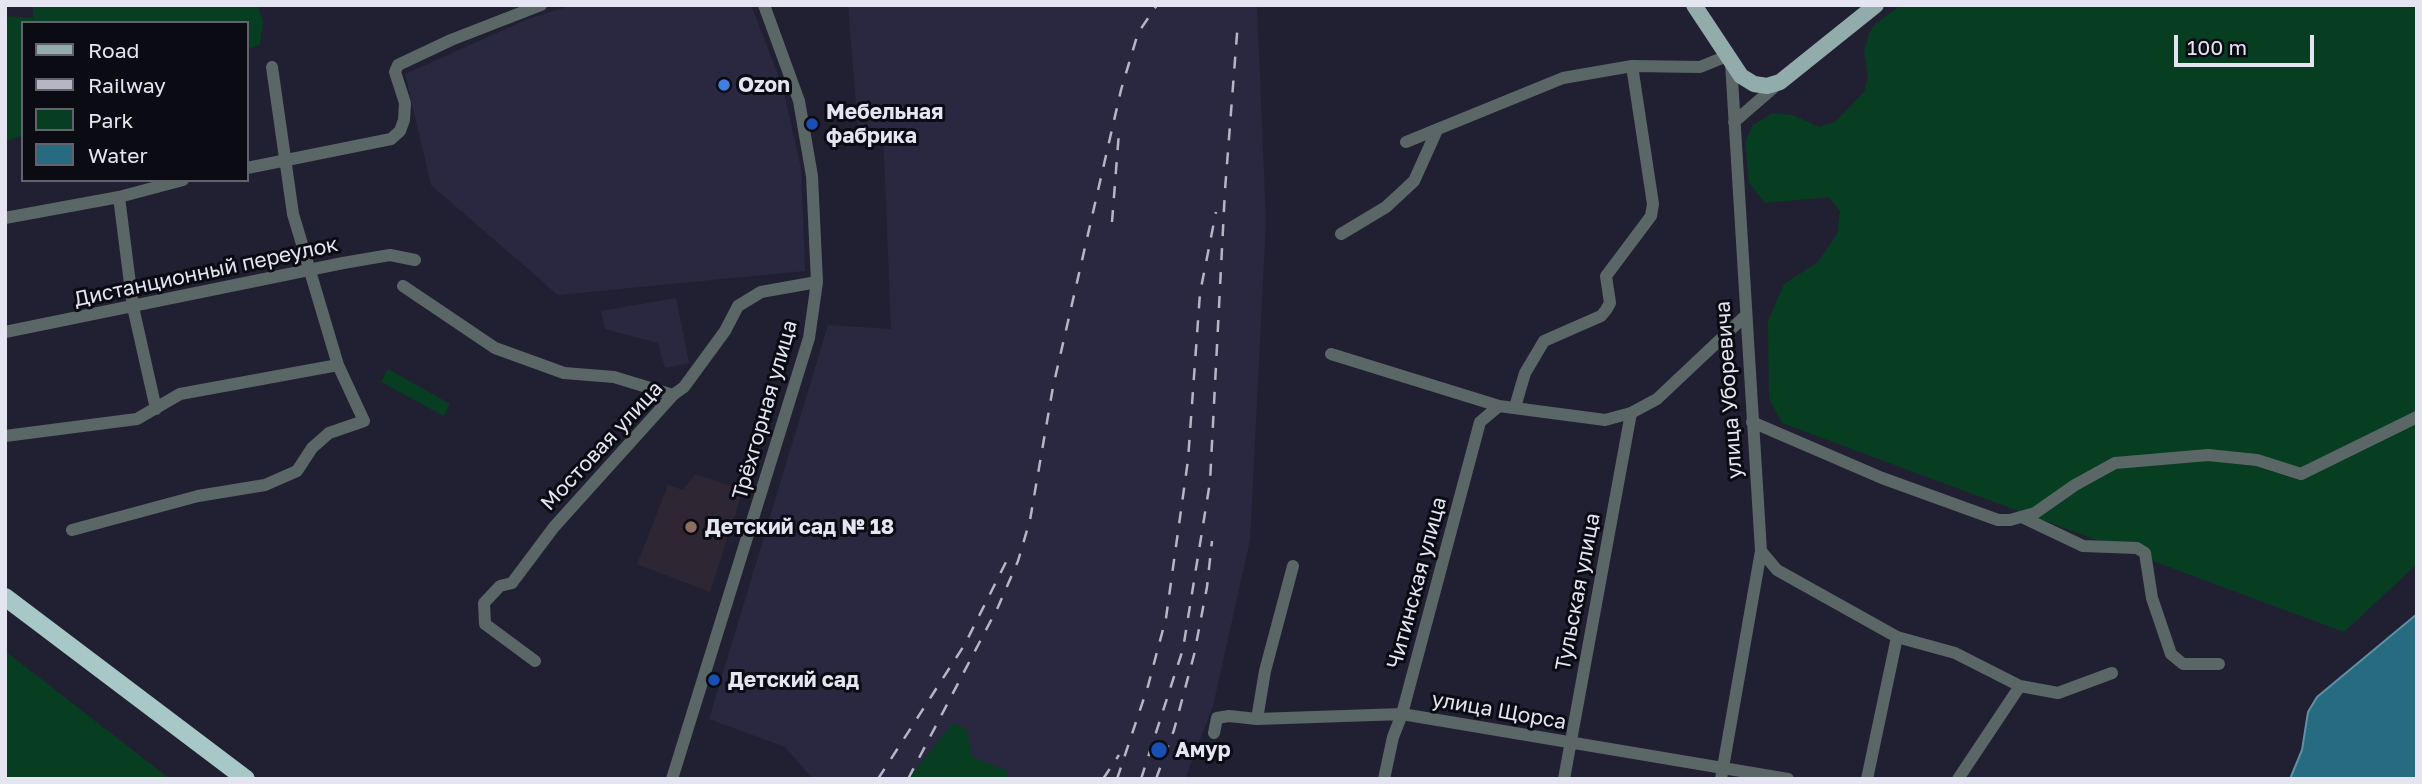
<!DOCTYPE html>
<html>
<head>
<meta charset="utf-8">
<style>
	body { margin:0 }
	#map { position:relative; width:2422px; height:784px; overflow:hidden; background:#212032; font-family:"Golos Text",sans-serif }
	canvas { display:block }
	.frame { position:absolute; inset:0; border:7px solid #e5e5f2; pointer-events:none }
	.legend { position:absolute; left:21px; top:21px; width:228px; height:161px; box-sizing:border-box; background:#0b0b13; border:2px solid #62626c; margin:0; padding:9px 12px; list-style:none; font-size:21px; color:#e5e5f2 }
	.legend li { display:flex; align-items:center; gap:14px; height:35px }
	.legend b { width:35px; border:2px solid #62626c }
	.scale { position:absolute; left:2174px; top:35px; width:140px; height:32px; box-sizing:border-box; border:4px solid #e5e5f2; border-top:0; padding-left:9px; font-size:21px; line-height:24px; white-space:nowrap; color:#e5e5f2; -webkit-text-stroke:5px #0b0b13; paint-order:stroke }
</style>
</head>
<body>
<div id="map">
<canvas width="2422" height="784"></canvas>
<div class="frame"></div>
<ul class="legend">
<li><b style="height:9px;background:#92acac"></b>Road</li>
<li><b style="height:9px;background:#b6b5c4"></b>Railway</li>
<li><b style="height:19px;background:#073e21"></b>Park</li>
<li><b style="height:19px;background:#276b81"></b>Water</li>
</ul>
<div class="scale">100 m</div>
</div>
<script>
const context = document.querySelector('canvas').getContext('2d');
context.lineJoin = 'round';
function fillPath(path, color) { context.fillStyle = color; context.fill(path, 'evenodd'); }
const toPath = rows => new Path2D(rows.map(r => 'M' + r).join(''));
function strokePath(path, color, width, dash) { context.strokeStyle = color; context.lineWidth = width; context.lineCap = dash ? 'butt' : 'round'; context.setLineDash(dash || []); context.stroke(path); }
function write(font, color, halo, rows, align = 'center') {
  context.font = font + ' "Golos Text",sans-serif'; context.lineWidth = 6; context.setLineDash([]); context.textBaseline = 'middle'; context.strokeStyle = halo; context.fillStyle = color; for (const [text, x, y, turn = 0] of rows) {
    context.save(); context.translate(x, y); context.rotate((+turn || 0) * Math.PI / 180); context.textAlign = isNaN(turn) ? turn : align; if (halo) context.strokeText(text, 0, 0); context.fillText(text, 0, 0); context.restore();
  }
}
const built = toPath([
	[573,5,751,5,782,85,801,168,805,271,558,295,431,185,405,74,528,19],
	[848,5,1257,5,1266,222,1250,540,1213,706,1185,779,813,779,785,747,709,719,828,325,891,329,883,129,858,129],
	[676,298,689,363,665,368,658,343,605,329,601,311]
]);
const education = toPath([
	[695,474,743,490,710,592,637,564,668,485,683,490]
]);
const green = toPath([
	[33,5,257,5,263,20,260,44,247,50,247,23,23,23,23,135,5,142,5,16,33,18],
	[1901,5,2417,5,2417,564,2344,632,1782,423,1769,398,1768,321,1784,284,1818,262,1837,234,1840,211,1829,197,1765,203,1749,183,1745,142,1753,125,1773,113,1793,115,1819,127,1835,122,1864,92,1868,77,1864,52,1869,33,1874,25],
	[388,369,450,404,444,416,381,382],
	[5,651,170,779,5,779],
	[953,723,967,730,972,757,1008,771,1007,779,908,779]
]);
const water = toPath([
	[2417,614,2417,779,2290,779,2302,750,2308,712,2317,697,2417,614]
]);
const minor = toPath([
	[1734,122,1779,83],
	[1406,142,1563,78,1632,66,1700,67,1727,56],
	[247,168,391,139,400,131,404,120,405,103,395,72,398,65,451,40,541,5],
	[119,197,133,307,156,409],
	[5,218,119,197,183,180],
	[1341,234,1386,207,1414,181,1437,130],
	[403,286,495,348,564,373,614,377,673,395],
	[5,332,343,263,390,255,415,260],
	[1331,354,1499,406,1605,420,1631,413,1657,399,1744,317],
	[1515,407,1525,373,1544,341,1601,316,1606,310,1610,303,1606,276,1651,216,1653,204,1632,66],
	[1752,422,1882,478,1998,520,2010,520,2035,513,2075,485,2115,463,2208,455,2257,460,2301,474,2417,417],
	[5,436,137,419,180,394,338,365],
	[2022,517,2083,546,2137,548,2145,553,2152,598,2171,654,2183,664,2219,664],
	[72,530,198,496,265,485,297,471,312,448,329,433,364,421,338,365,293,214,272,67],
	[1761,551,1777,570,1897,637,1955,653,2020,686,2058,693,2112,673],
	[535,661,485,624,484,603,500,586,512,583,554,527,673,395,684,387,725,331,738,306,761,292,817,282],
	[1257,719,1265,671,1293,566],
	[1214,733,1217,718,1229,716,1257,719,1402,714,1788,779],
	[672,779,809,338,817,282,812,176,799,101,764,5],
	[1384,779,1393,737,1402,714,1480,422,1499,406],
	[1564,779,1631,413],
	[1721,779,1761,551,1731,63],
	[1867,779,1897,637],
	[1958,779,2020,686]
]);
const major = toPath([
	[1694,5,1741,76,1754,84,1767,86,1780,82,1876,5]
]);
const highway = toPath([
	[5,597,246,779]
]);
const rail = toPath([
	[1112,222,1119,132],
	[878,779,965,644,1006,562],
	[908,779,998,607,1018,561,1030,520,1053,387,1121,90,1138,33,1157,5],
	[1103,779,1119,755],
	[1117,779,1148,686,1166,618,1188,460,1200,293,1216,212],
	[1141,779,1183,649,1210,482,1225,190,1238,21],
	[1156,779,1174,730,1194,655,1207,587,1212,541]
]);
const markers = [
	[724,85,7,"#3f7fe0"],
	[812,124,7,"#1a4fb4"],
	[691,527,7,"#8d6e63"],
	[714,680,7,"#1a4fb4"],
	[1159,750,9,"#1a4fb4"]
];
const poiNames = [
	["Ozon",738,85],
	["Мебельная",826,112],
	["фабрика",826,136],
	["Детский сад № 18",705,527],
	["Детский сад",728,680],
	["Амур",1175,750]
];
const streetNames = [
	["Дистанционный переулок",206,272,-12],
	["улица Уборевича",1729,390,-94],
	["Трёхгорная улица",765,410,-74],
	["Мостовая улица",602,446,-47],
	["Читинская улица",1417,583,-75],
	["Тульская улица",1578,592,-79],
	["улица Щорса",1499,711,10]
];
fillPath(built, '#292840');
fillPath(education, '#2f2634');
fillPath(green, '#073e21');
fillPath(water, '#276b81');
strokePath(water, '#6090a3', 2);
strokePath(minor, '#5b6767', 12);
strokePath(major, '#92acac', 16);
strokePath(highway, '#a8c8c7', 18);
strokePath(rail, '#b6b5c4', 2.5, [12, 12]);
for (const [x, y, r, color] of markers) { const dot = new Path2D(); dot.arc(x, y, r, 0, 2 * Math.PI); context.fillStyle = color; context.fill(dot); strokePath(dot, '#0b0b13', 2.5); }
write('bold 21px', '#e5e5f2', '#0b0b13', poiNames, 'left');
write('21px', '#e5e5f2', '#0b0b13', streetNames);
</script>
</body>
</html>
